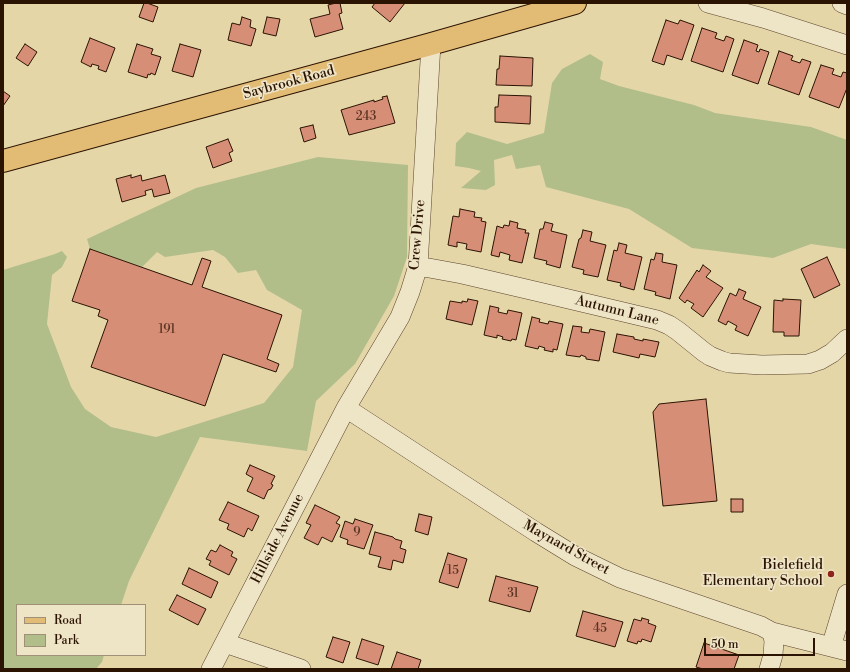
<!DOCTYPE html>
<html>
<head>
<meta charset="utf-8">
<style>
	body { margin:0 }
	#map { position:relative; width:850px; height:672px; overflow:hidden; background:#e5d6a8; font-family:"Libre Bodoni",serif }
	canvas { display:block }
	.frame { position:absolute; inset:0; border:4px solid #2b1302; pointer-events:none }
	.legend { position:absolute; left:16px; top:604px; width:130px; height:52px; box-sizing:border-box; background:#eee4c6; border:1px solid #a09078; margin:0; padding:5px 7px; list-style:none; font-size:12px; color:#2b1302 }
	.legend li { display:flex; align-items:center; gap:8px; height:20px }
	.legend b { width:20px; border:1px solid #a09078 }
	.scale { position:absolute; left:704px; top:638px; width:111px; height:18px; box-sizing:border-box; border:2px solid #2b1302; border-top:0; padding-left:5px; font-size:12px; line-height:14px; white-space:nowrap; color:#2b1302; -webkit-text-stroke:3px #eee4c6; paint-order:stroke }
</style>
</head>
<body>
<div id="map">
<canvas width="850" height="672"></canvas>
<div class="frame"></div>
<ul class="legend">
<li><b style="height:5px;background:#e2bb74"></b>Road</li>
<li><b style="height:11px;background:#b1be8a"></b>Park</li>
</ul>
<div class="scale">50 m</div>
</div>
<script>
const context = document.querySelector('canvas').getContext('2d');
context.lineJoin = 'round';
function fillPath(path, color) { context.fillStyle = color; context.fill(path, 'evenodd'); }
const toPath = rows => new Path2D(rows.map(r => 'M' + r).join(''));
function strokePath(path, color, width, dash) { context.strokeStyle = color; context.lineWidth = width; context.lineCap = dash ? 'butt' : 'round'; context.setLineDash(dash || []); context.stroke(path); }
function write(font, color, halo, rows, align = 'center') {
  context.font = font + ' "Libre Bodoni",serif'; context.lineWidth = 3.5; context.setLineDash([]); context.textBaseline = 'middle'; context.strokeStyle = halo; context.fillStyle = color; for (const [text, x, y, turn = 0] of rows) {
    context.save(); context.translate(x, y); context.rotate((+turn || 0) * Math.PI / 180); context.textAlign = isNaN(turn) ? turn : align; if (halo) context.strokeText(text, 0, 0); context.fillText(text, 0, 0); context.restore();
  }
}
const green = toPath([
	[590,54,603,62,600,79,619,86,694,105,715,113,811,127,847,140,847,249,811,244,773,258,692,248,629,209,546,187,540,165,516,169,512,155,494,160,495,185,486,190,461,188,481,171,469,168,455,166,456,143,467,132,507,144,544,133,552,83,562,69],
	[318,157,408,165,407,257,394,296,355,364,316,401,307,451,200,437,129,581,121,605,17,605,17,655,104,655,102,662,96,669,3,669,3,270,55,254,62,251,67,257,62,267,52,275,47,324,71,387,85,409,111,427,156,437,264,403,293,367,302,310,267,290,256,270,238,273,225,257,213,250,165,257,157,252,142,267,90,249,87,239,196,188]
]);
const building = toPath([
	[144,3,147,3,158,7,153,22,139,17,144,3],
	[336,3,340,3,342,13,339,14,343,29,315,37,310,19,330,14,328,5,336,3],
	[375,3,405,3,390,22,372,7,375,3],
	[242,17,251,20,250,27,256,29,251,46,228,40,232,23,240,25,242,17],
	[267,17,280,19,276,36,263,33,267,17],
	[666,20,678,24,680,20,694,25,682,60,667,55,664,65,652,61,666,20],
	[702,28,717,33,715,38,724,41,726,36,734,39,723,72,691,61,702,28],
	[90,38,115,48,106,72,98,69,99,66,92,64,91,67,81,62,90,38],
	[744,40,758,45,756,51,759,52,760,49,769,52,758,84,732,75,744,40],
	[25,44,37,52,28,66,16,58,25,44],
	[137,44,153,49,151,54,161,57,155,75,151,73,150,75,148,74,147,78,128,72,137,44],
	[180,44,201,50,193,77,172,71,180,44],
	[779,51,793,56,791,60,800,63,802,59,811,62,799,95,768,84,779,51],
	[500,56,533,58,532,86,496,85,497,69,499,69,500,56],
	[821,65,834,69,832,74,841,77,843,72,847,73,847,88,839,108,809,97,821,65],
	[3,91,10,96,3,106,3,91],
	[499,95,531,96,530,124,495,122,495,107,498,107,499,95],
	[387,96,395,123,349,135,341,110,374,100,374,102,383,99,382,97,387,96],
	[313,125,316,138,304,142,300,128,313,125],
	[228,139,233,151,229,153,232,161,213,168,206,147,228,139],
	[131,175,131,178,141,175,142,181,165,175,170,193,154,197,152,189,145,191,146,195,122,202,116,179,131,175],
	[460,209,475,212,474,217,482,218,481,221,486,222,481,252,466,249,467,244,457,242,457,247,448,245,453,216,459,217,460,209],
	[510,221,518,223,517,228,526,230,525,233,529,233,522,263,509,260,510,255,500,252,499,257,491,255,497,226,503,228,504,225,509,226,510,221],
	[545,222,553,224,551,231,567,235,560,268,546,264,547,261,534,258,540,229,543,229,545,222],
	[583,230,592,232,590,241,606,245,598,277,583,274,584,270,572,267,579,239,581,238,583,230],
	[619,243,627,245,625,253,642,257,634,290,620,286,621,283,607,280,614,250,617,251,619,243],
	[90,249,192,285,202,258,211,261,202,287,282,315,267,359,279,364,276,372,223,354,205,406,91,367,108,320,98,316,100,310,72,301,90,249],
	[656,253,663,254,662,262,677,265,670,299,655,295,656,292,644,289,651,259,654,260,656,253],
	[827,257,840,285,814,298,801,269,827,257],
	[703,265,711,271,706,277,723,288,703,317,691,308,694,304,687,300,685,303,679,298,697,270,699,272,703,265],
	[739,289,746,292,743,299,761,307,748,336,735,330,737,326,728,321,726,325,718,321,730,293,736,296,739,289],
	[468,299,478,301,472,325,446,319,450,301,462,303,462,301,467,302,468,299],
	[783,299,801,300,799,336,784,336,784,332,773,332,774,300,783,301,783,299],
	[490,306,499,308,498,312,507,314,508,310,522,313,516,340,512,339,511,341,502,339,503,337,497,335,497,338,484,335,490,306],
	[532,317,540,319,539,322,548,324,549,321,563,324,557,350,553,349,553,352,544,350,545,348,539,346,538,349,525,346,532,317],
	[573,326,582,327,581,332,589,333,590,329,605,332,599,361,586,359,586,357,581,355,580,357,566,355,573,326],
	[617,334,634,337,634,339,643,341,643,339,659,342,655,357,640,354,639,358,613,352,617,334],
	[706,399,717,501,663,506,653,412,659,404,706,399],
	[250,465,275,476,271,484,273,485,271,489,268,490,264,499,247,491,253,478,246,474,250,465],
	[731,499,743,499,743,512,731,512,731,499],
	[228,502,259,516,252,531,248,528,244,537,227,529,229,524,219,520,228,502],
	[315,505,340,517,336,523,340,525,332,542,322,537,318,545,304,538,311,525,306,523,315,505],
	[419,514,432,517,428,535,415,531,419,514],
	[355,519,373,525,364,549,347,544,348,540,340,537,345,521,353,524,355,519],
	[375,532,393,537,395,539,402,541,400,548,406,550,403,563,393,560,391,570,378,567,381,557,369,554,375,532],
	[220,545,233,552,231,556,237,559,229,575,209,565,211,561,206,559,211,550,216,552,220,545],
	[448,553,467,559,458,588,439,582,448,553],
	[189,568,218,582,211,598,182,584,189,568],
	[496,576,538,587,530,612,489,601,496,576],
	[177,595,206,609,198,625,169,610,177,595],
	[583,611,623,622,615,647,576,636,583,611],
	[642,618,649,620,648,623,656,626,651,642,642,639,641,642,638,641,637,644,627,641,634,619,641,621,642,618],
	[333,637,350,642,343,663,326,657,333,637],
	[362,639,384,646,378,665,356,658,362,639],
	[704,643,739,655,734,669,703,669,696,667,704,643],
	[397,652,421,660,418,669,391,669,397,652]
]);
const minor = toPath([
	[708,3,763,18,847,45],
	[842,3,847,5],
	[418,266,462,274,539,292,657,320,669,325,678,331,704,352,710,356,722,361,729,363,762,365,808,364,820,360,832,353,847,339],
	[346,408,536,532,575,556,620,578,761,626,772,632,774,641,773,655,769,669],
	[772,632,847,651],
	[225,643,301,669],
	[831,647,847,594],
	[211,669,346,408,400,317,410,292,418,266,431,44]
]);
const major = toPath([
	[3,161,431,44,575,3]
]);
const markers = [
	[831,574,4,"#8f2418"]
];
const numberNames = [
	["243",366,117],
	["191",167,330],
	["9",357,533],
	["15",453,571],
	["31",513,594],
	["45",600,629]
];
const streetNames = [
	["Saybrook Road",289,83,-15],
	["Crew Drive",418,235,-85],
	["Autumn Lane",617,311,14],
	["Hillside Avenue",278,539,-63],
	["Maynard Street",566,548,29]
];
const poiNames = [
	["Bielefield",823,566],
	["Elementary School",823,582]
];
fillPath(green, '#b1be8a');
fillPath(building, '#d68e77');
strokePath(building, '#2b1302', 1);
strokePath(minor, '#5a442c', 20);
strokePath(major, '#2b1302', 24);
strokePath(minor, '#eee4c6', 19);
strokePath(major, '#e2bb74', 22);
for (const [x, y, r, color] of markers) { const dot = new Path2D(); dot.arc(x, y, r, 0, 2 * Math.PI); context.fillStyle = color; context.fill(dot); strokePath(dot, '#eee4c6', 1.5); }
write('12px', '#56321f', null, numberNames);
write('14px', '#2b1302', '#eee4c6', streetNames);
write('14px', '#2b1302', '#eee4c6', poiNames, 'right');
</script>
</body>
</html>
